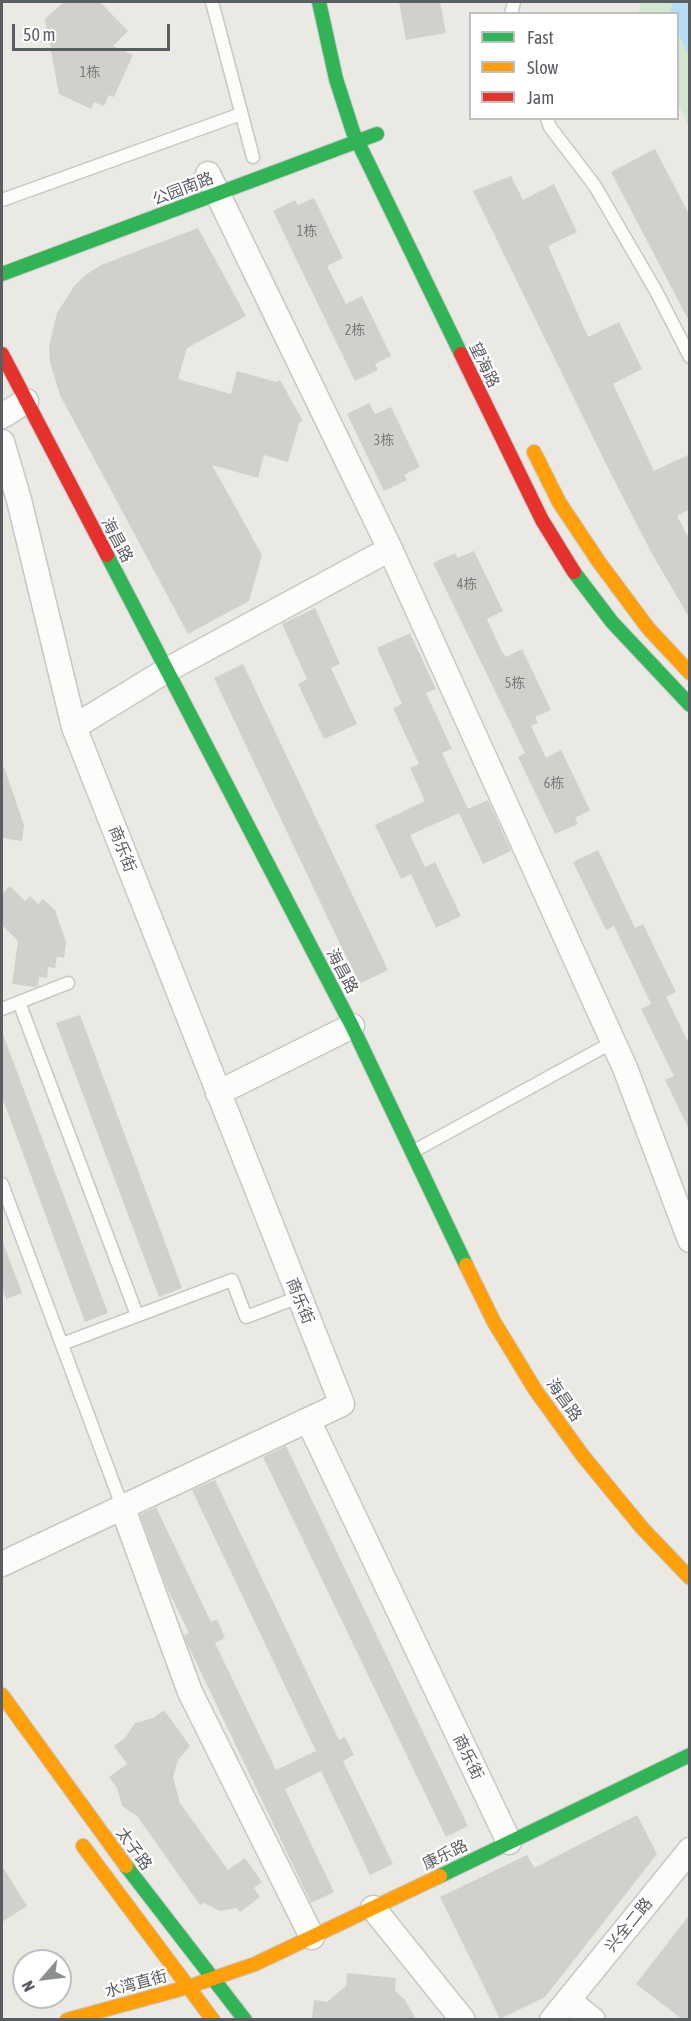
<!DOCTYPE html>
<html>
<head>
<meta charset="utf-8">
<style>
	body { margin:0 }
	#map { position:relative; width:691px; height:2021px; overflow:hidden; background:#eae9e4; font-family:"Asap Condensed",sans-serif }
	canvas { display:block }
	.frame { position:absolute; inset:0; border:3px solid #5a5e63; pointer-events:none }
	.legend { position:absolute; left:469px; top:12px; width:210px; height:108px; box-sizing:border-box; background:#fff; border:2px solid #bdbfc1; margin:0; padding:8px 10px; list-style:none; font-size:18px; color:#5a5e63 }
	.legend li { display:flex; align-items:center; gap:12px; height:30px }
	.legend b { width:30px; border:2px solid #bdbfc1 }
	.north { position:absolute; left:12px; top:1949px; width:60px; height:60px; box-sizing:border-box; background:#fff; border:2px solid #bdbfc1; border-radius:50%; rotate:242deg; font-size:16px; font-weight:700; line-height:24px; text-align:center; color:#5a5e63 }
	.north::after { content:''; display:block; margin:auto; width:21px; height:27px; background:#8c8f90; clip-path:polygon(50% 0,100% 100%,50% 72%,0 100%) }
	.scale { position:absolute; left:12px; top:24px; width:158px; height:27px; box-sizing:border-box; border:3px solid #5a5e63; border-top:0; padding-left:8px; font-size:18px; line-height:21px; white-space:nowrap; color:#5a5e63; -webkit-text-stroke:4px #fff; paint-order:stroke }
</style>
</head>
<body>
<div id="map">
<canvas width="691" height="2021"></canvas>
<div class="frame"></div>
<ul class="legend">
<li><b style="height:8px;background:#30b455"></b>Fast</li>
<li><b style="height:8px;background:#ff9f0a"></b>Slow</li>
<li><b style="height:8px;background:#e5322d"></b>Jam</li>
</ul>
<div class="north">N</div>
<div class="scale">50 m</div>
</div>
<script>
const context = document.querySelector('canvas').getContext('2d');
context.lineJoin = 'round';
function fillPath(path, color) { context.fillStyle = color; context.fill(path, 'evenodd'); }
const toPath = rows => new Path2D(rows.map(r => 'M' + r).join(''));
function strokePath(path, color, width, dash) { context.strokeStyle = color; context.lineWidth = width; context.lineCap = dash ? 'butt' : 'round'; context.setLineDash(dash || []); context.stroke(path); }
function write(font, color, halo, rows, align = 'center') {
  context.font = font + ' "Asap Condensed","Noto Sans SC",sans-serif'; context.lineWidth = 4.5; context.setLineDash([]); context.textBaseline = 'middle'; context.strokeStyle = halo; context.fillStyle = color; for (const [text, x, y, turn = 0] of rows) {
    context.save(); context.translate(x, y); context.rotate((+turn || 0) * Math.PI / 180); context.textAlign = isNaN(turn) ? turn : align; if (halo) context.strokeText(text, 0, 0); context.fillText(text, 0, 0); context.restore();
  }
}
const green = toPath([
	[641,2,689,2,689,127,678,104,678,14,638,14]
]);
const water = toPath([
	[673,2,689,2,689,56,678,33,678,14,670,13]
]);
const building = toPath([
	[64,2,100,2,128,31,113,46,133,55,114,97,109,95,104,106,94,102,91,109,59,94,45,19],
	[399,2,440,2,446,33,406,40],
	[655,149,690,216,690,323,611,172],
	[511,176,523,200,554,184,577,232,548,246,588,337,619,322,642,369,613,384,654,471,690,454,690,509,677,516,690,540,690,619,651,552,605,462,473,191],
	[314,198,343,258,327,266,346,304,362,296,391,356,375,364,378,370,355,381,273,211,295,200,298,205],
	[198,228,246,316,187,348,178,379,231,394,237,371,276,382,280,380,303,421,299,423,288,462,264,455,258,478,212,465,262,555,249,601,188,634,60,395,50,363,49,346,57,313,75,285,87,274,101,265],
	[369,403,375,414,391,407,420,467,404,475,407,480,384,491,347,414],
	[474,551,503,611,487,619,502,652,506,657,522,649,551,710,535,717,538,723,531,726,546,758,561,750,590,810,575,818,578,824,555,834,518,757,525,753,433,563,455,553,458,558],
	[315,608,340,664,331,668,357,724,324,739,298,684,307,679,282,624],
	[410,633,436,689,426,693,452,749,442,753,468,809,410,835,425,867,435,862,461,916,436,928,411,874,401,879,375,825,425,801,410,768,419,764,393,708,402,704,377,648],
	[243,664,388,970,359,984,214,678],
	[2,767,4,767,24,825,22,841,2,838],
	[488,800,511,851,483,864,459,813],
	[598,850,635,928,643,924,676,992,666,997,690,1046,690,1131,665,1080,674,1076,641,1009,651,1004,614,926,606,930,573,862],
	[10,886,25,901,30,896,38,904,43,899,55,910,66,942,64,958,57,957,55,968,48,967,47,978,39,977,38,986,34,987,12,984,18,941,2,925,2,894],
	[80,1015,182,1288,159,1297,56,1023],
	[2,1032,108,1313,85,1322,2,1097],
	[3,1243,22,1293,6,1299,2,1287],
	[286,1446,468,1826,446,1837,263,1457],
	[215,1480,339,1740,345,1737,354,1755,343,1761,393,1864,370,1875,321,1771,285,1789,334,1892,311,1903,186,1641,184,1635,189,1633,166,1586,140,1515,156,1507,211,1622,217,1619,225,1638,215,1643,276,1770,316,1751,192,1490],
	[164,1710,190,1746,178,1760,173,1777,180,1803,228,1870,245,1858,262,1882,254,1888,260,1897,240,1912,237,1908,220,1911,204,1903,200,1905,137,1816,122,1806,117,1788,109,1777,127,1764,114,1746,125,1738,135,1723,153,1718],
	[637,1815,657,1854,545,1997,500,2019,440,1897,527,1855,534,1868],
	[2,1866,27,1906,2,1922],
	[690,1914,690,2019,682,2019,636,1984],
	[347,1973,396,1978,395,1991,404,1999,416,2019,312,2019,314,2000,327,2002,346,1986]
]);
const lane = toPath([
	[212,2,253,157],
	[511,14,514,2],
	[547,118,550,127,595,186,656,291,690,357],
	[2,200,241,114],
	[19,1002,137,1315],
	[2,1009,68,983],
	[414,1151,613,1042],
	[2,1184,122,1506],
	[62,1344,232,1280,246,1317,299,1297]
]);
const street = toPath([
	[208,174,390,549,625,1068,690,1240],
	[2,416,26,401],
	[2,442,19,500,74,727,342,1404,308,1420,509,1842],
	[74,727,167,670,390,549],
	[218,1093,352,1026],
	[122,1506,190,1692,312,1937],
	[2,1564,308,1420],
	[373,1908,463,2020],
	[568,2000,593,2020],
	[552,2020,690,1850]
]);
const fast = toPath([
	[319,2,336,79,353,132,461,354],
	[2,274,377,134],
	[107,555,352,1026,466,1265],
	[574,572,612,622,690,705],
	[126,1866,245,2020],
	[440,1876,690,1755]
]);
const slow = toPath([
	[534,452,559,502,599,562,648,628,690,673],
	[466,1265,494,1322,536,1391,583,1456,643,1529,690,1578],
	[2,1695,126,1866],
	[83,1846,213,2020],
	[67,2020,188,1987,255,1964,440,1876]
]);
const jam = toPath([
	[2,354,107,555],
	[461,354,542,520,574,572]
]);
const numberNames = [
	["1栋",90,73],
	["1栋",307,232],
	["2栋",355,331],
	["3栋",384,441],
	["4栋",467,585],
	["5栋",515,684],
	["6栋",554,784]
];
const streetNames = [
	["公园南路",183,189,-21],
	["望海路",484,365,64],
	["海昌路",117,540,62],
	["商乐街",122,849,69],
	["海昌路",342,971,62],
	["商乐街",300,1301,68],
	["海昌路",564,1400,55],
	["商乐街",468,1757,64],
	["太子路",134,1849,54],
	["康乐路",445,1855,-26],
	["兴全二路",629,1925,-51],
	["水湾直街",136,1984,-15]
];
fillPath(green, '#d1e8ce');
fillPath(water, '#b6ddf7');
fillPath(building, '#d1d0cd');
strokePath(lane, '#c7c7c6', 15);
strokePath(street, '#c7c7c6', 27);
strokePath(fast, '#c7c8c8', 16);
strokePath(slow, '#c7c8c8', 16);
strokePath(jam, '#c7c8c8', 16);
strokePath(lane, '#fcfcfb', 12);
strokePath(street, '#fcfcfb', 24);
strokePath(fast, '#30b455', 14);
strokePath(slow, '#ff9f0a', 14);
strokePath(jam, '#e5322d', 14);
write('14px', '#797c7e', null, numberNames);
write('16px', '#5a5e63', '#fff', streetNames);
</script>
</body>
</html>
